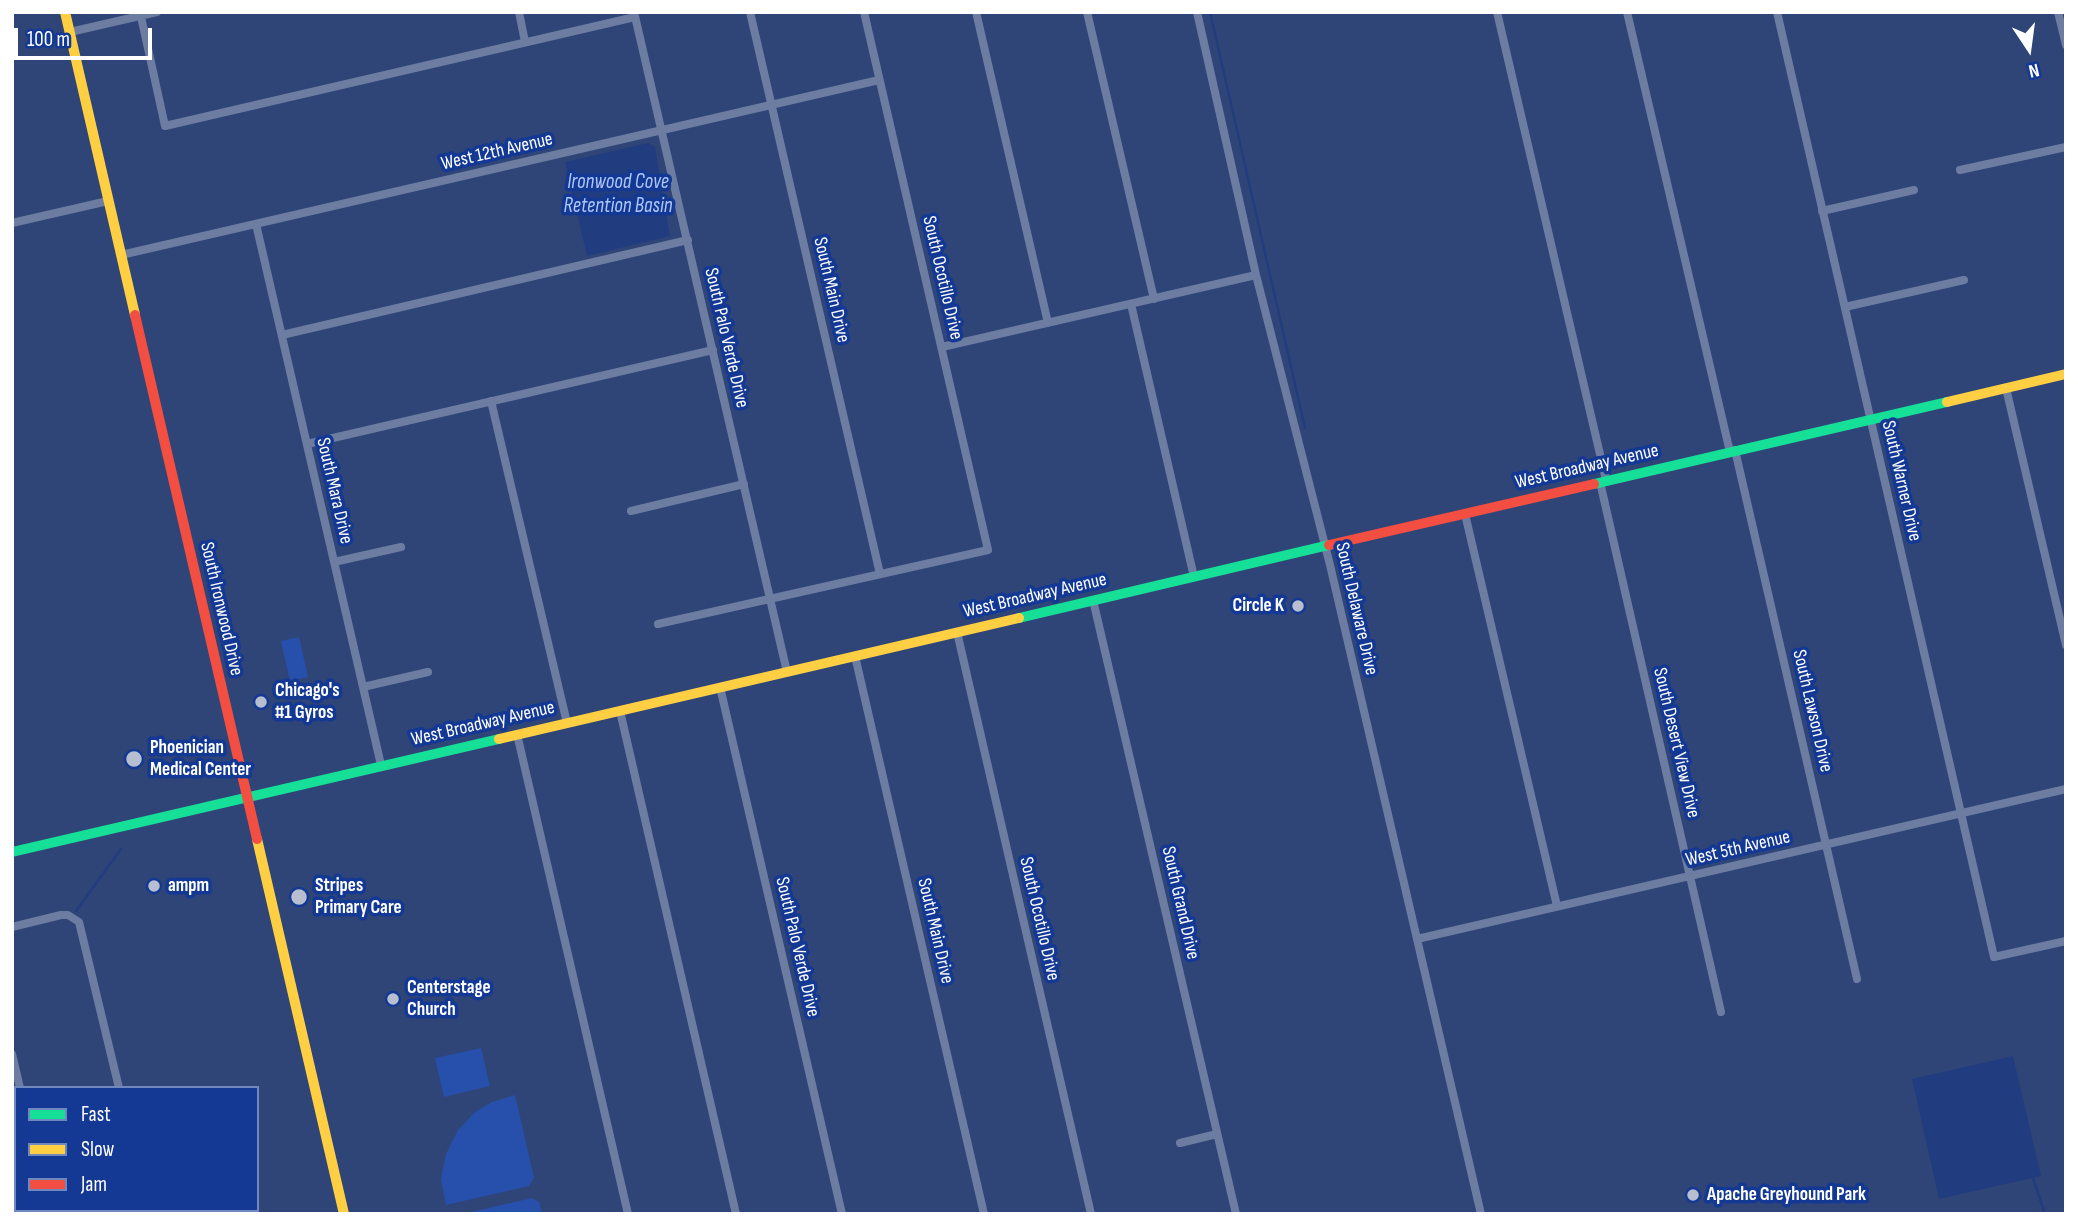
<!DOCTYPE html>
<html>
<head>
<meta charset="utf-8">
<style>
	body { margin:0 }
	#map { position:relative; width:2078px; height:1226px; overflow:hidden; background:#304577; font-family:"Sofia Sans Condensed",sans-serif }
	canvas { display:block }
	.frame { position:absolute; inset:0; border:14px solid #fff; pointer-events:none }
	.legend { position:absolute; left:14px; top:1086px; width:245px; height:126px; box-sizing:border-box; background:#133994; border:2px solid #7188bf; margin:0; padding:9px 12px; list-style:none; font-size:21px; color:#fff }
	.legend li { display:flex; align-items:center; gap:14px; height:35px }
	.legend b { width:35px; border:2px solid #7188bf }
	.north { position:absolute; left:1994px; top:14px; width:70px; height:70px; -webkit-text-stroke:5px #133994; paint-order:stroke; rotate:167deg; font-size:19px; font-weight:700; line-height:28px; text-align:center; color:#fff }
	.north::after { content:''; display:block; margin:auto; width:24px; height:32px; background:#fff; clip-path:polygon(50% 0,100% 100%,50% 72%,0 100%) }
	.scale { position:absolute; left:14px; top:28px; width:138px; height:32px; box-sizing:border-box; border:4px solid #fff; border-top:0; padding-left:9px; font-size:21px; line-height:24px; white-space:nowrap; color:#fff; -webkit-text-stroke:5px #133994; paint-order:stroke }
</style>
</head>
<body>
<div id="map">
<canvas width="2078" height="1226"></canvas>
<div class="frame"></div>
<ul class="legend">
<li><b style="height:9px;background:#16e098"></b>Fast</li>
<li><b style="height:9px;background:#ffcf43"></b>Slow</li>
<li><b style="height:9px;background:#f24e42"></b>Jam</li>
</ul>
<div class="north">N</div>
<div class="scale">100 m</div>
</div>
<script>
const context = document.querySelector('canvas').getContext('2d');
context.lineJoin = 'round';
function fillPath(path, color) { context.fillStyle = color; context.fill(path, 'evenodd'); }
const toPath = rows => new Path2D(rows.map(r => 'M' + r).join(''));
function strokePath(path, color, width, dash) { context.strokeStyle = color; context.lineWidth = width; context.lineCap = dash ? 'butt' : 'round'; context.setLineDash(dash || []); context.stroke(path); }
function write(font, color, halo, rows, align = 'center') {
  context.font = font + ' "Sofia Sans Condensed",sans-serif'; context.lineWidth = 7; context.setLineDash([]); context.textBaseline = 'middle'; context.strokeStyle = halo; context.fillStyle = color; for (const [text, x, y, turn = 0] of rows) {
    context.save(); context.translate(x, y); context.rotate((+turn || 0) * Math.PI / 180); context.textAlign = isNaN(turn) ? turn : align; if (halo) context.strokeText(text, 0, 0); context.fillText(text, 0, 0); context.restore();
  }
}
const green = toPath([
	[299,637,308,677,290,681,281,641],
	[481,1048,490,1086,444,1097,435,1058],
	[515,1095,534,1178,529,1186,446,1205,441,1179,446,1154,458,1130,474,1113,492,1102],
	[532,1198,539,1202,542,1214,463,1214]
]);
const water = toPath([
	[648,143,655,147,670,236,587,256,565,162],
	[2013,1056,2041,1176,1939,1199,1912,1079]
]);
const stream = toPath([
	[1210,12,1305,428],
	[76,911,121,849],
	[2033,1178,2045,1214]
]);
const street = toPath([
	[140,12,165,126,635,17],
	[519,12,525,42],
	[634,12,787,672],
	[750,12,880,574],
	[976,12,1048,323],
	[1087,12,1154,299],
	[1197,12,1256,275,1330,565,1481,1214],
	[1497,12,1606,480],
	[1627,12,1730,452],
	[1777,12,1994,957,2066,941],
	[2058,12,2066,45],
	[70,32,157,12],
	[1960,170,2066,147],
	[1822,211,1914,190],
	[12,223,108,201],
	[256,224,381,765],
	[121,255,879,80],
	[1131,304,1194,577],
	[1845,307,1964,280],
	[282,335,688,240],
	[942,347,1256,275],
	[2006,388,2066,645],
	[491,401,567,723],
	[307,444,713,350],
	[1735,450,1857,979],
	[1600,482,1721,1012],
	[631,511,744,484],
	[1465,514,1557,906],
	[334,562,401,547],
	[1093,600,1236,1214],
	[658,624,988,550,864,12],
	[957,632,1091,1214],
	[855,656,984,1214],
	[363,687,428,672],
	[720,687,842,1214],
	[620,711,736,1214],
	[517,734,628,1214],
	[12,927,61,915,68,915,79,922,119,1088],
	[1417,939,2066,789],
	[12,1054,20,1088],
	[1180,1143,1217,1134],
	[48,1210,49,1214],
	[148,1210,148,1214]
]);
const fast = toPath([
	[1594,484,1947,402],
	[1019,618,1329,545],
	[12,852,499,739]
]);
const slow = toPath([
	[65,12,135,315],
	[1947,402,2066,374],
	[499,739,1019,618],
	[257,839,344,1214]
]);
const jam = toPath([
	[135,315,257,839],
	[1329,545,1594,484]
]);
const markers = [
	[1298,606,7,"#b7becf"],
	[261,702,7,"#b7becf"],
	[134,759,9,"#b7becf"],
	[154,886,7,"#b7becf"],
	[299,897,9,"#b7becf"],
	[393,999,7,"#b7becf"],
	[1693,1195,7,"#b7becf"]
];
const streetNames = [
	["West 12th Avenue",497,152,-13],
	["South Ocotillo Drive",942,278,77],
	["South Main Drive",831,290,77],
	["South Palo Verde Drive",726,338,77],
	["West Broadway Avenue",1587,467,-13],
	["South Warner Drive",1901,481,77],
	["South Mara Drive",334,491,77],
	["West Broadway Avenue",1035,596,-13],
	["South Ironwood Drive",221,609,77],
	["South Delaware Drive",1356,609,77],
	["South Lawson Drive",1812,711,77],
	["West Broadway Avenue",483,724,-13],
	["South Desert View Drive",1676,743,77],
	["West 5th Avenue",1738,849,-13],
	["South Grand Drive",1180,903,77],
	["South Ocotillo Drive",1039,919,77],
	["South Main Drive",935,931,77],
	["South Palo Verde Drive",797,947,77]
];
const poiNames = [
	["Circle K",1284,606,"right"],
	["Chicago's",275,691],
	["#1 Gyros",275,713],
	["Phoenician",150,748],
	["Medical Center",150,770],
	["ampm",168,886],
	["Stripes",315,886],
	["Primary Care",315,908],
	["Centerstage",407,988],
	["Church",407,1010],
	["Apache Greyhound Park",1707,1195]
];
const waterNames = [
	["Ironwood Cove",618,183],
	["Retention Basin",618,207]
];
fillPath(green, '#2650ab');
fillPath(water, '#213d7f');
strokePath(stream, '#213d7f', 2.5);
strokePath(street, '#6d7da2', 8);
strokePath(fast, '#16e098', 10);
strokePath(slow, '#ffcf43', 10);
strokePath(jam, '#f24e42', 10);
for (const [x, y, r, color] of markers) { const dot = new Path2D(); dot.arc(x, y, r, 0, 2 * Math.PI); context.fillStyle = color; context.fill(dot); strokePath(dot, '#133994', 2.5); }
write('19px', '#fff', '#133994', streetNames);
write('bold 19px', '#fff', '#133994', poiNames, 'left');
write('italic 21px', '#aec6f9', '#133994', waterNames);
</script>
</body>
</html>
